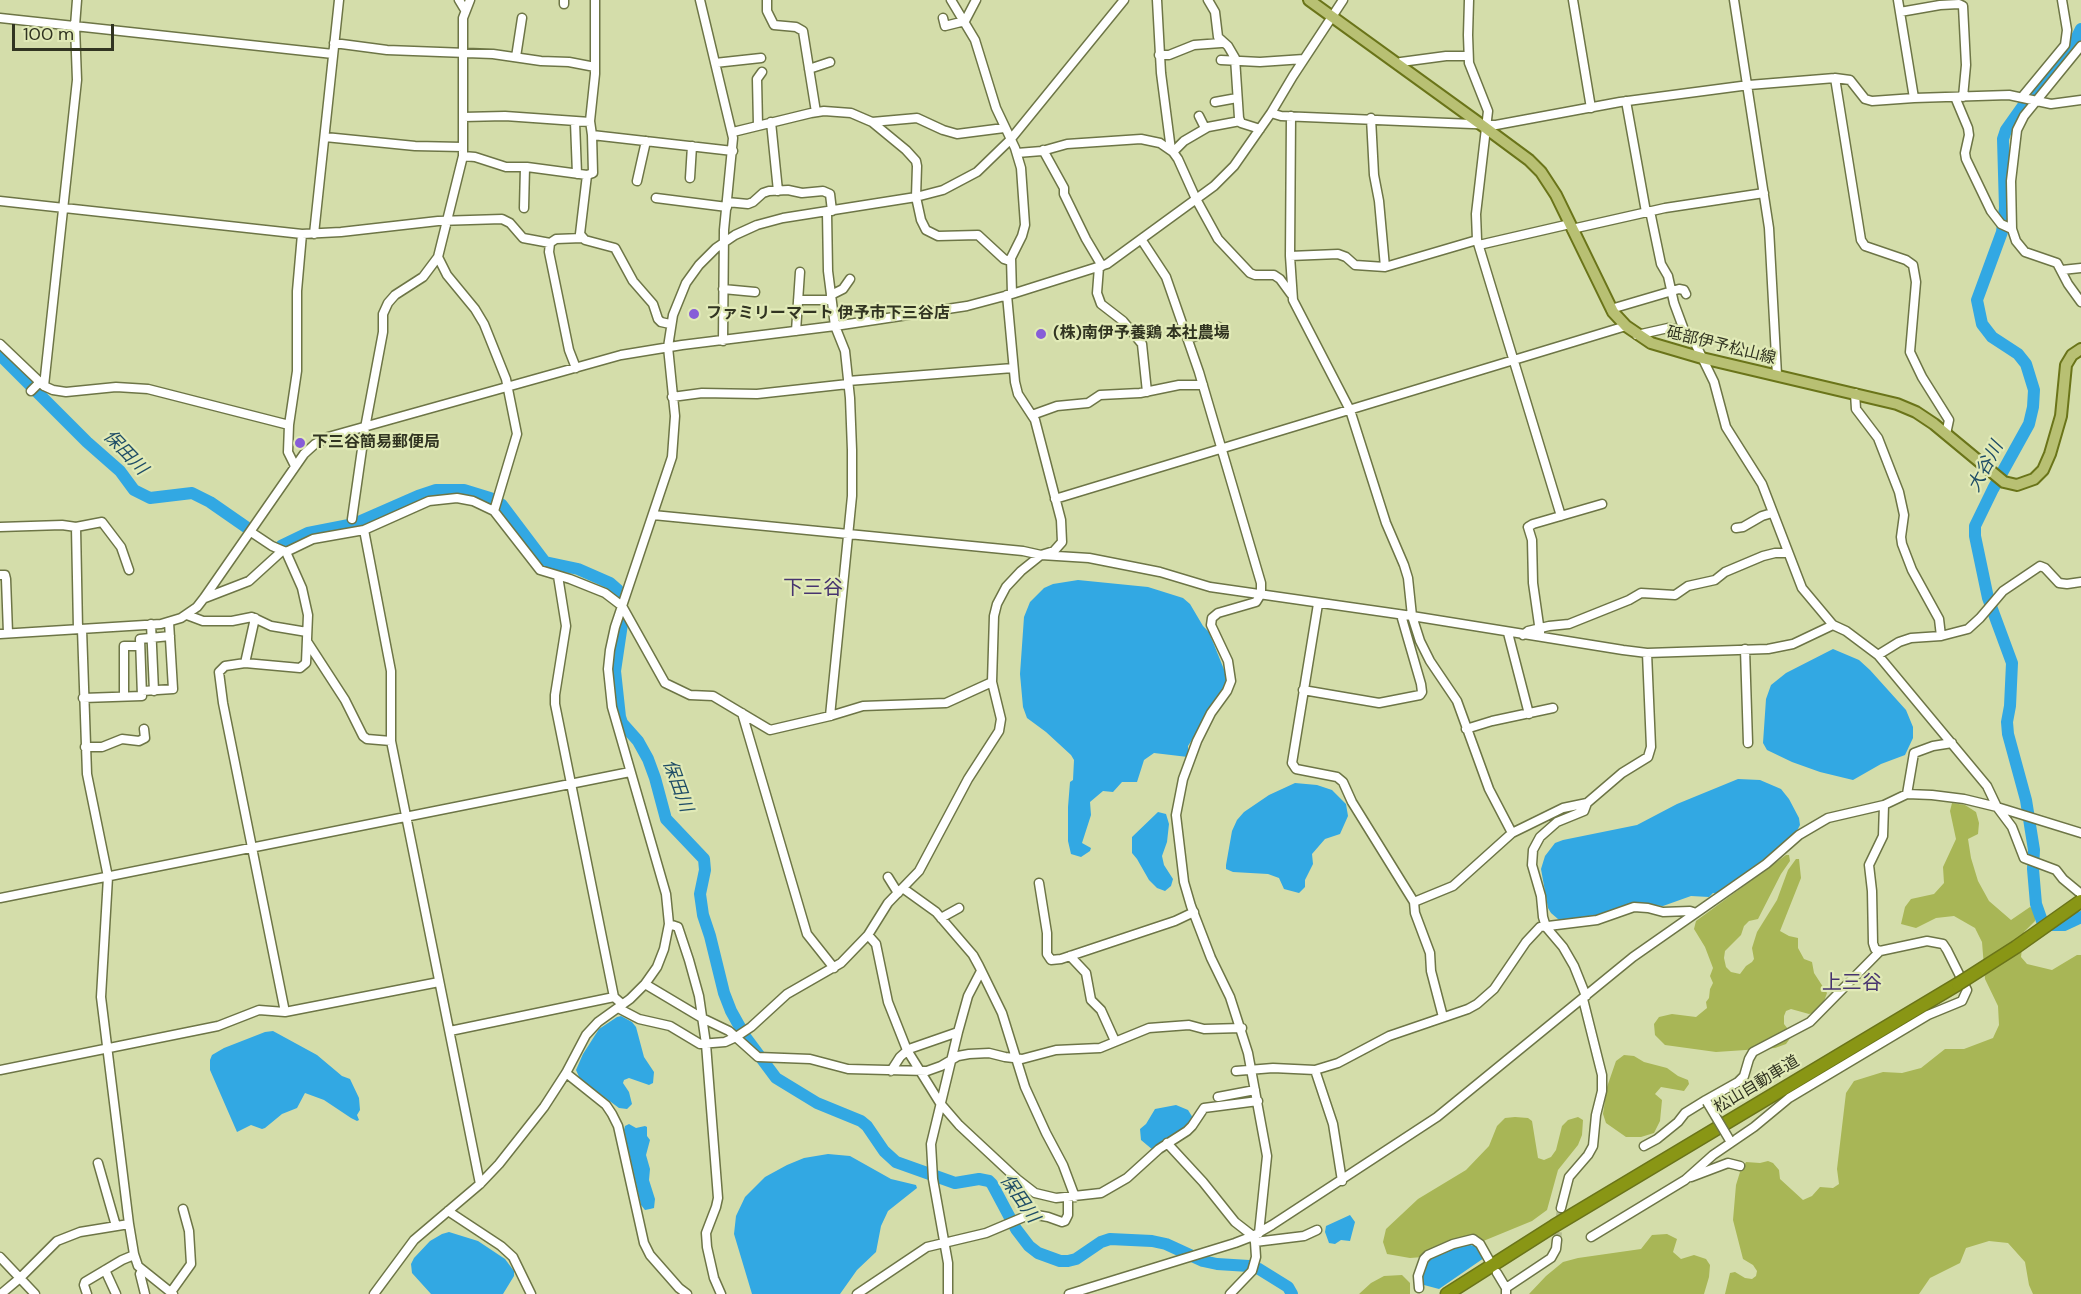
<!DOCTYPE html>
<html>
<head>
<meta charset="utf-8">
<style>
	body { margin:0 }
	#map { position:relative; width:2081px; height:1294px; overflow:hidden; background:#d4ddaa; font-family:"DM Sans",sans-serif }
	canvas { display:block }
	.scale { position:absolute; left:12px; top:24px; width:102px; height:27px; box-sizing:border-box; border:3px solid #313421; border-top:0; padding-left:8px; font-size:18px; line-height:21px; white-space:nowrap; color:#313421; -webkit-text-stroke:4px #e1eab7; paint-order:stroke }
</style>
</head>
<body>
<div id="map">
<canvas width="2081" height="1294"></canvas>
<div class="scale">100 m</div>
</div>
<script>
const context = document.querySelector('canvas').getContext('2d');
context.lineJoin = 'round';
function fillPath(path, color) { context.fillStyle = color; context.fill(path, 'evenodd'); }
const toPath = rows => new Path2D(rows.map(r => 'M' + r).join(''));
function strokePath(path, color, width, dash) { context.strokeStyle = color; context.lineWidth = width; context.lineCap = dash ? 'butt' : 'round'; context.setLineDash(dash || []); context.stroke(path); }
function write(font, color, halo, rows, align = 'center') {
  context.font = font + ' "DM Sans","Noto Sans JP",sans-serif'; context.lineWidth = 4.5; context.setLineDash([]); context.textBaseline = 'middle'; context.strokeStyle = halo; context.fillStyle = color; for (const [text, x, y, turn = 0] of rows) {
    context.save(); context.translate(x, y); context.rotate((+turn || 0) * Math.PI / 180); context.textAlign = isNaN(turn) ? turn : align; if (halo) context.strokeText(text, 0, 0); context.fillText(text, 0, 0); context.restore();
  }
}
const green = toPath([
	[1952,803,1965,805,1976,812,1979,823,1978,834,1968,839,1971,858,1978,881,1989,901,2011,920,2030,907,2035,910,2035,921,2024,932,2021,957,2027,964,2052,970,2077,955,2081,955,2081,1294,2033,1294,2029,1285,2025,1262,2008,1243,1989,1241,1966,1248,1960,1263,1930,1278,1919,1294,1725,1294,1730,1273,1735,1272,1745,1278,1752,1279,1756,1276,1757,1271,1753,1265,1743,1259,1733,1220,1736,1185,1740,1172,1746,1162,1760,1163,1768,1161,1773,1163,1779,1170,1780,1179,1803,1200,1812,1196,1820,1187,1833,1188,1839,1184,1837,1169,1846,1093,1854,1081,1883,1072,1902,1073,1921,1068,1945,1049,1964,1049,1993,1038,1999,1025,1998,1006,1985,979,1982,942,1975,928,1954,916,1936,918,1916,928,1901,924,1905,907,1911,899,1934,894,1944,883,1943,867,1956,839,1950,811],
	[1786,855,1789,855,1790,861,1781,874,1758,919,1749,921,1744,926,1741,935,1725,951,1724,958,1726,967,1731,972,1740,974,1746,966,1752,962,1754,959,1752,948,1757,932,1777,900,1788,870,1796,859,1799,859,1801,878,1780,931,1789,936,1798,938,1798,948,1804,959,1812,962,1814,973,1827,993,1823,1004,1817,1012,1809,1014,1791,1009,1786,1011,1784,1016,1784,1024,1791,1033,1791,1037,1786,1044,1775,1048,1716,1052,1665,1045,1655,1035,1654,1024,1659,1017,1672,1014,1696,1017,1707,1008,1706,1002,1709,998,1710,989,1713,983,1710,976,1713,968,1705,947,1694,929,1696,921],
	[1624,1055,1634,1056,1644,1062,1667,1068,1678,1076,1688,1080,1689,1084,1684,1091,1661,1087,1655,1094,1662,1100,1660,1121,1654,1133,1641,1137,1626,1137,1606,1123,1603,1114,1607,1087,1616,1061],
	[1515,1117,1528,1118,1532,1121,1538,1158,1544,1160,1551,1157,1556,1150,1562,1126,1568,1120,1578,1117,1583,1120,1582,1135,1578,1145,1558,1170,1547,1210,1532,1221,1476,1244,1470,1245,1464,1244,1437,1256,1410,1258,1387,1254,1383,1242,1386,1229,1418,1199,1466,1170,1489,1146,1497,1126,1505,1118],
	[1667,1234,1677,1239,1673,1252,1681,1259,1694,1255,1706,1259,1710,1265,1709,1277,1704,1294,1529,1294,1546,1276,1563,1262,1578,1258,1641,1249,1652,1235],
	[1402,1275,1410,1283,1410,1294,1359,1294,1371,1283,1384,1276]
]);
const water = toPath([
	[1078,580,1148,587,1183,598,1190,604,1203,626,1209,632,1227,677,1224,690,1188,746,1188,757,1154,753,1144,760,1137,782,1122,782,1113,792,1103,791,1090,802,1091,815,1082,843,1091,848,1090,851,1081,857,1071,854,1068,841,1068,807,1070,782,1073,780,1074,760,1071,755,1046,732,1027,718,1023,707,1020,674,1024,617,1030,602,1044,588,1053,584],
	[1833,649,1859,660,1870,670,1906,710,1913,727,1913,738,1905,755,1881,764,1853,780,1820,772,1792,762,1767,750,1763,743,1766,699,1771,685,1786,673],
	[1738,779,1760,780,1781,789,1789,799,1799,818,1800,825,1796,833,1762,863,1718,894,1713,893,1709,897,1691,896,1663,906,1631,904,1606,914,1567,921,1558,919,1551,913,1548,908,1541,869,1545,856,1555,843,1563,840,1637,825,1677,804],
	[1295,783,1317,785,1332,790,1346,804,1348,816,1340,834,1325,839,1312,854,1313,864,1305,880,1305,887,1299,893,1284,889,1279,878,1268,874,1233,872,1226,869,1226,865,1232,831,1237,820,1244,812,1269,795],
	[1158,812,1166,814,1169,824,1167,842,1162,856,1164,865,1173,879,1171,886,1165,891,1157,888,1149,880,1137,859,1132,853,1132,837],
	[621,1016,632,1022,636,1027,644,1057,654,1072,653,1083,649,1085,629,1078,624,1080,623,1083,629,1092,632,1104,627,1109,619,1108,580,1079,576,1070,583,1054,599,1029,617,1017],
	[273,1031,317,1055,342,1076,350,1079,359,1098,360,1110,357,1115,359,1120,357,1121,351,1118,324,1100,305,1093,297,1108,282,1114,265,1128,262,1129,251,1125,237,1132,210,1070,210,1060,212,1055,224,1048,265,1032],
	[1176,1105,1188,1110,1193,1118,1187,1127,1153,1150,1141,1140,1140,1129,1146,1124,1155,1109],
	[629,1124,636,1128,645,1126,647,1127,647,1136,650,1140,646,1155,650,1169,649,1180,655,1199,654,1208,650,1209,645,1210,641,1205,624,1130,625,1126],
	[828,1154,850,1156,891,1179,916,1185,917,1188,888,1211,881,1226,876,1252,857,1270,840,1294,752,1294,734,1234,736,1216,745,1197,765,1177,787,1165,804,1158],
	[1350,1215,1355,1222,1350,1241,1341,1240,1335,1244,1329,1243,1325,1232,1326,1226],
	[449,1232,478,1241,505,1259,514,1271,514,1276,503,1294,431,1294,412,1273,411,1264,414,1258,430,1241,442,1234],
	[1464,1244,1476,1246,1484,1258,1439,1289,1424,1285,1422,1274,1429,1257,1443,1254]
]);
const river = toPath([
	[2081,29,2074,43,2023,106,2006,130,2003,139,2005,208,2002,232,1977,300,1982,324,1992,337,2018,354,2026,364,2034,390,2033,407,2029,424,1993,489,1975,526,1975,536,1988,598,2012,663,2010,706,2007,722,2008,734,2026,800,2034,850,2033,869,2036,904,2042,921,2052,925,2064,925,2081,917],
	[0,355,87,442,120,471,134,490,150,498,192,493,210,502,246,527],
	[281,546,308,533,354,524,418,496,436,490,464,490,490,498,502,505,545,562,578,569,610,583,618,590,620,598],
	[623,617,615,671,620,717,622,723,638,741,648,759,655,778,666,819,704,859,705,870,700,894,703,915,710,936,724,993,731,1011,741,1029],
	[744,1035,776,1078,817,1103,861,1121,867,1126,884,1151,896,1162,955,1183,979,1179,989,1181,992,1184,1016,1229,1029,1246,1038,1253,1060,1261,1068,1261,1076,1259,1101,1242,1110,1239,1152,1241,1166,1244,1203,1261,1217,1264,1249,1266,1259,1269,1288,1287,1292,1294]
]);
const minorTunnel = toPath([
	[1557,1240,1561,1208]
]);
const minor = toPath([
	[77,0,75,26,77,80,44,386,53,390,66,392,116,387,148,389,289,425,297,371,297,291,302,234],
	[459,0,465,10],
	[564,0,564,4],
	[595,0,595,74,590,121,592,135,593,173,587,175,580,234,585,240,615,248,633,281,653,304,658,319,661,322,670,324],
	[700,0,733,138,724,230,723,341],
	[767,0,767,11,774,25,796,27,803,31,816,112],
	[951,0,975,40,996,108,1015,148,1021,168,1025,225,1022,236,1011,258,1012,294],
	[1157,0,1161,73,1171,150],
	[1208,0,1215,12,1218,37,1228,46,1235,58,1239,118,1241,123,1260,129],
	[1469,0,1468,35,1469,63,1488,111,1476,214,1477,240,1561,516],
	[1573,0,1591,108],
	[1734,0,1769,228,1777,375],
	[1898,0,1914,98],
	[1900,12,1940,5,1959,4,1963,6,1966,65,1963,97],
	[0,18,333,54],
	[943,18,945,26,965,21,976,0],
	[334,43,387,50,493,54,541,61,569,62,595,67],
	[2081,46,2024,116,2017,130,2011,181,2012,229,2016,241,2025,252,2057,263,2068,284,2081,302],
	[1159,55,1169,55,1194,45,1221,43],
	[516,57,522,18],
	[1221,60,1260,62,1304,59],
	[715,63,761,58],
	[1398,65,1401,62,1446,56,1468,56],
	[809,69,830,62],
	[1835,78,1861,240,1865,246,1906,260,1913,265,1916,282,1910,352,1922,377,1949,420,1946,434],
	[1955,97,1968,128,1969,135,1965,153,1966,159,1991,211,2001,224,2012,229],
	[2022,97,2065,45,2067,30,2062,0],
	[1626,101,1646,212],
	[1215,102,1237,98],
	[1271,113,1281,116,1496,125,1620,102,1749,85,1835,78,1850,80,1865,99,1872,101,1914,98,2009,95,2051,104,2081,100],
	[1199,116,1205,128],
	[1291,116,1290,256,1293,300,1350,410,1386,523,1404,565,1408,578,1412,616,1420,641,1430,661,1457,701,1489,789,1512,833],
	[463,117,505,116,590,122],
	[1371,118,1374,175,1379,201,1385,267],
	[575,122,577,174],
	[771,122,778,191],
	[872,122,906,150,916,161,917,166,916,197,921,220,926,230,938,236,978,235,1004,259,1010,261],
	[758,125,757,79,762,72],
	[733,132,811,113,824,111,851,113,872,122,917,118,943,130,957,134,1004,128],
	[592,135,733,151],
	[325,137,415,146,463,147],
	[1043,150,1064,188,1064,194,1086,239,1102,266],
	[1173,152,1184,141,1208,127,1240,121],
	[1017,153,1042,151,1067,144,1141,139,1160,143,1173,152,1178,159,1196,199,1218,239,1250,273,1255,275,1274,275,1280,279,1291,294],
	[463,156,475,157,506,167,527,167,587,175],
	[690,178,692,146],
	[637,181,646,141],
	[656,198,727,207],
	[0,201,302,234,341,232,438,221,502,219,510,223,523,238,550,243],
	[727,202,748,204,753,202,763,193,769,191,788,190,802,193,823,191,830,194,832,211],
	[524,208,525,167],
	[1650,211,1661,264,1668,276,1674,303,1684,330,1695,343,1714,382,1726,427,1762,484,1802,588,1833,625,1846,631,1878,655,1987,786,1997,807,2012,827,2024,858,2056,870,2063,879,2081,894],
	[827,212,828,271,835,326,845,351,850,398,852,450,852,496,830,716],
	[1572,229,1665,208,1764,193],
	[314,234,339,0],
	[1141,239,1166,277,1199,372,1261,583,1261,594,1256,602,1218,613,1212,618,1211,625,1228,661,1231,681,1227,691,1211,713,1197,741,1183,779,1176,815,1184,882,1191,906,1211,958,1230,997,1248,1053,1267,1156,1259,1233],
	[1479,245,1570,224],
	[1290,256,1338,254,1346,257,1355,265,1385,267,1477,240],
	[438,257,447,275,475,309,484,324,506,379,517,434,494,511],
	[1099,267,1097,293,1101,304,1123,321,1142,344,1147,392],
	[2062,270,2081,268],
	[723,289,755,292],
	[831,295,843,289,850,279],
	[798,300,831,300],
	[1611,309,1679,289,1684,290,1686,294],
	[796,331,800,272],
	[1637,335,1668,328,1684,330],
	[1188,339,1219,327],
	[0,344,44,386],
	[576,368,569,350,549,252,550,243,556,239,582,238],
	[848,381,1013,368],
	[31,391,40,382],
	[1855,393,1856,409,1878,438,1899,492,1904,515,1901,537,1902,544,1912,570,1939,619,1941,636],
	[672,397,702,393,757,394,848,384],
	[1032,415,1057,406,1088,403,1100,395,1140,393,1179,385,1203,385],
	[289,425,288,452,295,466],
	[1055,499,1626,326],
	[653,515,1023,551,1041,555,1089,558,1160,572,1210,587,1412,616,1623,650,1647,653,1768,649,1793,644,1833,625],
	[352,519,365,428,383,332,383,314,388,303,395,295,423,277,438,257,463,156,463,18,470,0],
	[0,527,62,525,76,527,102,522,121,547,129,570],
	[76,527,78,629],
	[1736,528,1743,527,1762,516,1772,513],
	[364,530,391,671,391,741,480,1184],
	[251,532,272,546,286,552,302,588,308,615,306,663,300,668,245,663,225,666,219,672,223,703,285,1012],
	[286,552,313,539,364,530,429,501,457,498,473,501,494,511,540,570,570,579,605,593,622,606,665,683,690,695,713,696,770,730,830,716,863,706,946,703,992,682],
	[0,575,5,575,6,579,8,633],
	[558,576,566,626,555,695,555,704,614,997,622,1004],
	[205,598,249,581,282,551],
	[1318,604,1292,763,1296,769,1337,777,1343,782,1352,802,1414,902,1415,913,1430,953,1431,971,1443,1017],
	[187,615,203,621,232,621,252,617,271,626,307,632],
	[151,624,154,691],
	[82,629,87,774,108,877,101,997,129,1224,134,1254,138,1266,173,1294],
	[1540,632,1533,583,1532,540,1528,527,1533,524,1602,504],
	[1508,633,1529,714],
	[0,634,161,624,181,618,197,607,204,598,304,454,315,444,328,437,621,355,682,345,835,326,967,306,1012,294,1107,264,1214,186,1234,166,1271,113,1293,76,1343,0],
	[1523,635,1528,631,1549,626,1569,624,1629,600,1641,593,1675,595,1688,586,1715,580,1725,572,1763,556,1775,553,1788,553],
	[308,643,345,700,363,736,367,739,391,741],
	[1745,649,1748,743],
	[1878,655,1899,642,1911,638,1941,636,1968,629,1980,618,2003,591,2040,566,2045,568,2059,583,2067,584,2081,582],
	[245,663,255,618],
	[1303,690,1379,703,1420,695,1422,692,1421,684,1401,615],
	[142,691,173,689,169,622],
	[124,696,124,646,140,646],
	[83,698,142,696,140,639,170,636],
	[742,713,807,934,834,968],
	[1466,729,1492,721,1553,708],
	[85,747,102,747,122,739,139,741,145,738,144,729],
	[1907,794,1914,753,1933,746,1952,743],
	[888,877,898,893],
	[1039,883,1047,933,1047,954,1051,960,1061,959,1175,921,1194,912],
	[904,889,936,912,973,955,979,966,1002,1013,1025,1087,1046,1133,1063,1165,1075,1197],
	[0,898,630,772],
	[1414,902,1453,886,1512,833,1563,808,1587,803,1622,773,1648,757,1651,747,1647,653],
	[941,918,959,908],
	[669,924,678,927,689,960,699,996,706,1044,718,1198,716,1207,706,1233,707,1247,714,1278,721,1294],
	[868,935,876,944,888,1002,907,1050,940,1103,959,1125,1017,1179,1035,1193,1056,1198,1101,1193,1127,1178,1159,1149,1187,1131,1192,1126,1204,1108,1258,1101],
	[1880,951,1875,949,1873,943,1872,891,1869,865,1883,836,1884,805],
	[1070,956,1086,973,1091,1000,1101,1010,1115,1041],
	[645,984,702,1018,729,1031,758,1057,810,1059,848,1069,927,1071,941,1066,958,1056,969,1054,989,1053,1005,1057,1022,1059,1056,1050,1100,1048,1149,1028,1189,1025,1204,1029,1242,1028],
	[1586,996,1574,966,1563,947,1546,927,1543,917,1541,896,1532,865,1533,850,1540,837,1557,822,1584,811,1587,803],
	[618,1008,639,1019,670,1026,700,1044,725,1042,736,1037,751,1027,787,994,841,963,868,935,888,903,919,871,968,779,999,731,1001,719,992,682,994,616,997,604,1006,587,1021,571,1041,555,1054,551,1062,542,1061,520,1035,420,1018,394,1015,382,1007,295],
	[450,1031,614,997],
	[0,1070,218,1026,259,1010,285,1012,439,982],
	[1315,1070,1333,1124,1342,1181],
	[891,1071,900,1057,909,1049,958,1032,968,996,981,971],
	[1236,1071,1273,1068,1315,1070,1338,1063,1389,1036,1468,1009,1477,1004,1494,989,1526,942,1540,927,1597,920,1634,907,1648,908,1663,912,1690,911,1696,913],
	[566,1073,606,1105,612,1114,618,1126,644,1243,650,1255,679,1288,687,1294],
	[1218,1097,1255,1090],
	[1167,1143,1203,1182,1235,1222,1253,1236,1255,1242,1256,1257,1252,1271,1230,1294],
	[1644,1146,1657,1139,1678,1122,1685,1113,1706,1100],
	[98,1163,116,1226],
	[1691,1177,1728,1163,1740,1166],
	[1561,1208,1569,1177,1588,1155,1593,1146,1596,1115,1602,1091,1602,1075,1583,999],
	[448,1211,501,1246,513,1257,531,1294],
	[1591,1237,1685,1180,1713,1155,1754,1127,1789,1098,1928,1015,1962,1001,1967,990,1947,950,1943,944,1927,941,1880,951,1810,1022,1753,1052,1749,1059,1744,1076,1738,1082,1706,1100,1707,1102],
	[1255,1242,1304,1236,1317,1230],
	[0,1257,35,1294],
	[105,1270,116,1294],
	[142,1270,140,1274,145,1294],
	[1497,1273,1506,1288,1506,1294],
	[1419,1288,1418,1276,1424,1259,1428,1255,1453,1244,1473,1239,1480,1244,1489,1260],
	[1506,1288,1551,1258,1556,1249,1557,1240],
	[171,1292,191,1264,189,1231,183,1209],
	[1,1294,20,1278,57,1241,80,1232,129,1224],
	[87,1294,84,1285,85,1282,122,1260,134,1255],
	[374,1294,414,1240,480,1184,499,1164,544,1107,566,1073,586,1035,598,1022,630,999,645,984,657,967,664,949,669,924,666,894,612,707,608,669,610,650,615,627,672,457,675,416,668,347,673,315,686,283,699,265,716,248,735,235,757,225,783,218,916,197,943,190,977,172,1010,140,1124,0],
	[857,1294,927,1247,986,1233,1031,1214,1048,1217,1062,1222,1065,1221,1068,1215,1068,1198],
	[948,1294,948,1263,933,1179,931,1144,958,1032],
	[1069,1294,1235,1243,1253,1236,1272,1225,1437,1117,1633,957,1766,864,1799,835,1828,818,1884,805,1907,794,1932,795,1964,799,1997,807,2081,833]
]);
const major = toPath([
	[1309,0,1479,123,1529,160,1541,172,1556,195,1613,312,1626,326,1651,343,1702,358,1897,404,1916,412,1934,424,2004,482,2017,485,2034,479,2043,470,2050,454,2061,416,2066,365,2072,355,2081,349]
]);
const highway = toPath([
	[1447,1294,1554,1226,1958,984]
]);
const minorBridge = toPath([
	[1707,1102,1729,1139]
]);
const highwayBridge = toPath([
	[1958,984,2016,947,2081,901]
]);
const markers = [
	[694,314,6,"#875dd8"],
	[1041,334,6,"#875dd8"],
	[300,443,6,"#875dd8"]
];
const poiNames = [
	["ファミリーマート 伊予市下三谷店",706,314],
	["(株)南伊予養鶏 本社農場",1053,334],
	["下三谷簡易郵便局",312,443]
];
const streetNames = [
	["砥部伊予松山線",1721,346,14],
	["松山自動車道",1757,1085,-31]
];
const waterNames = [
	["保田川",125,453,46],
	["大谷川",1986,467,-62],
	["保田川",677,786,70],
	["保田川",1019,1199,55]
];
const quarterNames = [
	["下三谷",813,589],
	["上三谷",1852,984]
];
fillPath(green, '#a8b656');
fillPath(water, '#32a8e3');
strokePath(river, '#32a8e3', 12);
strokePath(minorTunnel, '#b3bb8f', 8, [8, 4]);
strokePath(minor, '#6d7546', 11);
strokePath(major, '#6a7419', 14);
strokePath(highway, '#6a7419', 15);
strokePath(minor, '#fff', 8);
strokePath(major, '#b8c073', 10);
strokePath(highway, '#899615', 12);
strokePath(minorBridge, '#6d7546', 11, []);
strokePath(highwayBridge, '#6a7419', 15, []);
strokePath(minorBridge, '#fff', 8);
strokePath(highwayBridge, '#899615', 12);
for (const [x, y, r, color] of markers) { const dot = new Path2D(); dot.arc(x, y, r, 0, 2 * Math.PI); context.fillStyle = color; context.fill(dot); strokePath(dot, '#e1eab7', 2); }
write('bold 16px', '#313421', '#e1eab7', poiNames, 'left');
write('16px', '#313421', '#e1eab7', streetNames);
write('italic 18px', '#1f4d66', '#e1eab7', waterNames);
write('20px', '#47346f', '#e1eab7', quarterNames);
</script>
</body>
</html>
